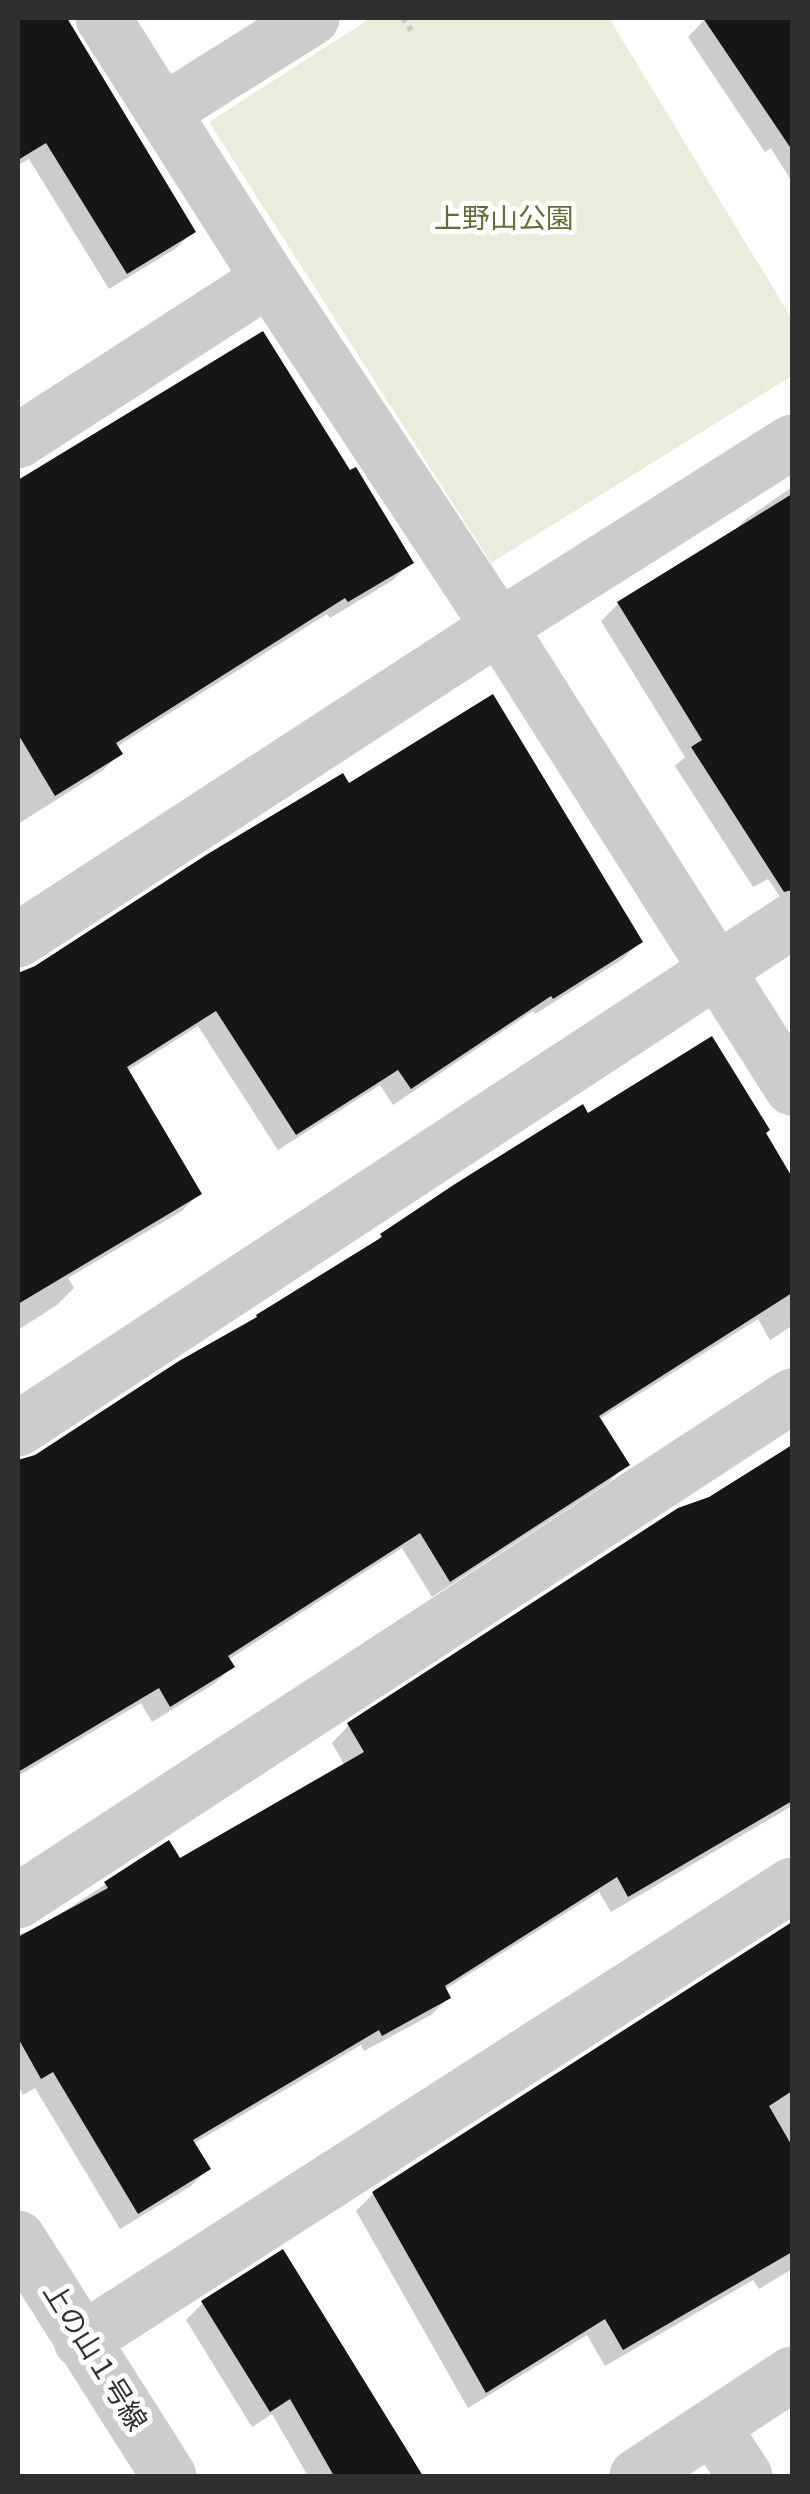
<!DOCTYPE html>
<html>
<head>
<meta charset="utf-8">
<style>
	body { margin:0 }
	#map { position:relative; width:810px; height:2494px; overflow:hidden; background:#fff; font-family:Roboto,sans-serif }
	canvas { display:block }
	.frame { position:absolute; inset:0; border:20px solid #2f2f2f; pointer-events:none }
</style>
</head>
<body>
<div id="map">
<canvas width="810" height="2494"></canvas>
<div class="frame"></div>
</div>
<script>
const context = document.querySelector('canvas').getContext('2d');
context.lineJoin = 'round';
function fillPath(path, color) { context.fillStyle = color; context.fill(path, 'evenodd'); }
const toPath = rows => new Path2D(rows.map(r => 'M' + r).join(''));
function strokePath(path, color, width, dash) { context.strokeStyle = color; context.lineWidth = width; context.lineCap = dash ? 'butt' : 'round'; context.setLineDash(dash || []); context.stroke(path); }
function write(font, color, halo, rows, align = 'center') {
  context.font = font + ' Roboto,"Noto Sans JP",sans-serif'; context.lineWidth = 10; context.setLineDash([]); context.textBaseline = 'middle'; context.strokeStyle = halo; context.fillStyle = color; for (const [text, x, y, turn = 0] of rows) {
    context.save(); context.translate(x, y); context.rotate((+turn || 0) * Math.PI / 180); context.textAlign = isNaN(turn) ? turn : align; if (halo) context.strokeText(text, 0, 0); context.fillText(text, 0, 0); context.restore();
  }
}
const green = toPath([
	[371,18,609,18,792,319,792,376,491,563,209,122]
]);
const shadow = toPath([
	[18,18,64,18,193,232,175,249,109,289,29,159,18,165],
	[706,18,792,18,792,182,771,148,765,152,688,37],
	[30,485,410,563,393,580,330,618,327,614,116,747,120,754,102,771,18,824,18,491],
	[792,487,792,914,768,879,753,887,675,766,685,757,601,621,618,604,728,537,746,519],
	[348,787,640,942,623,959,535,1014,533,1011,393,1105,380,1085,278,1150,198,1026,127,1071,199,1193,182,1211,68,1278,74,1288,57,1305,18,1330,18,976,36,968],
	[711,1039,792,1178,792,1326,770,1340,758,1319,598,1420,626,1464,609,1482,432,1597,402,1548,228,1660,232,1667,214,1684,152,1722,141,1703,18,1776,18,1461,36,1458,250,1324,370,1247,382,1236,588,1116],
	[792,1448,792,1806,611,1912,599,1892,444,1990,448,1998,431,2015,364,2051,361,2045,193,2144,208,2169,191,2186,120,2229,35,2088,23,2095,18,2085,18,1934,35,1930,168,1844,179,1862,345,1766,332,1743,349,1725],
	[792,1925,792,2269,759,2289,753,2280,605,2366,587,2335,468,2408,356,2211,373,2194],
	[282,2252,420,2476,308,2476,272,2414,252,2427,186,2320,203,2303]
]);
const building = toPath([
	[18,18,67,18,196,232,127,274,46,143,18,160],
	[703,18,792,18,792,150],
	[263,331,350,470,356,467,414,563,348,602,345,598,116,743,123,754,55,796,18,734,18,480],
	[792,494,792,890,784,892,691,747,702,740,617,602],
	[493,694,643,942,553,999,551,996,411,1089,398,1070,296,1135,216,1011,127,1067,202,1194,18,1304,18,973,35,966,206,855,343,773,349,783],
	[712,1036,770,1130,766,1133,792,1177,792,1293,599,1416,630,1465,450,1582,420,1533,228,1656,235,1667,170,1707,159,1688,18,1772,18,1460,35,1455,179,1361,257,1317,256,1315,382,1237,380,1234,455,1184,583,1104,588,1113],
	[792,1445,792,1801,628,1897,617,1877,445,1986,451,1998,382,2036,379,2030,193,2140,211,2169,138,2214,53,2072,41,2079,18,2038,18,1937,108,1888,104,1882,169,1840,180,1858,364,1752,347,1723,678,1508,709,1497],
	[792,1922,792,2091,769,2106,792,2146,792,2252,623,2350,605,2319,486,2393,372,2192],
	[283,2249,423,2476,334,2476,290,2399,270,2412,201,2301]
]);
const path = toPath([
	[403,18,412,32]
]);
const minor = toPath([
	[103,18,269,279,499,627,792,1088],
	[164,111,312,18],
	[18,441,269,279],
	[18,940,499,627,792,442],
	[18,1429,792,921],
	[18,1901,792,1396],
	[18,2238,169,2476],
	[81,2341,792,1885],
	[713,2427,745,2476],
	[637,2476,792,2374]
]);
const parkNames = [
	["上野山公園",504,221]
];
const streetNames = [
	["上の山１号線",93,2358,58]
];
fillPath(green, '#eaeddb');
fillPath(shadow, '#0003');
fillPath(building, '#161616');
strokePath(path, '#ccc', 6, [5, 5]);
strokePath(minor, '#ccc', 55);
write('28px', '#606f38', '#fff', parkNames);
write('28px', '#2f2f2f', '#fff', streetNames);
</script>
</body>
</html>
